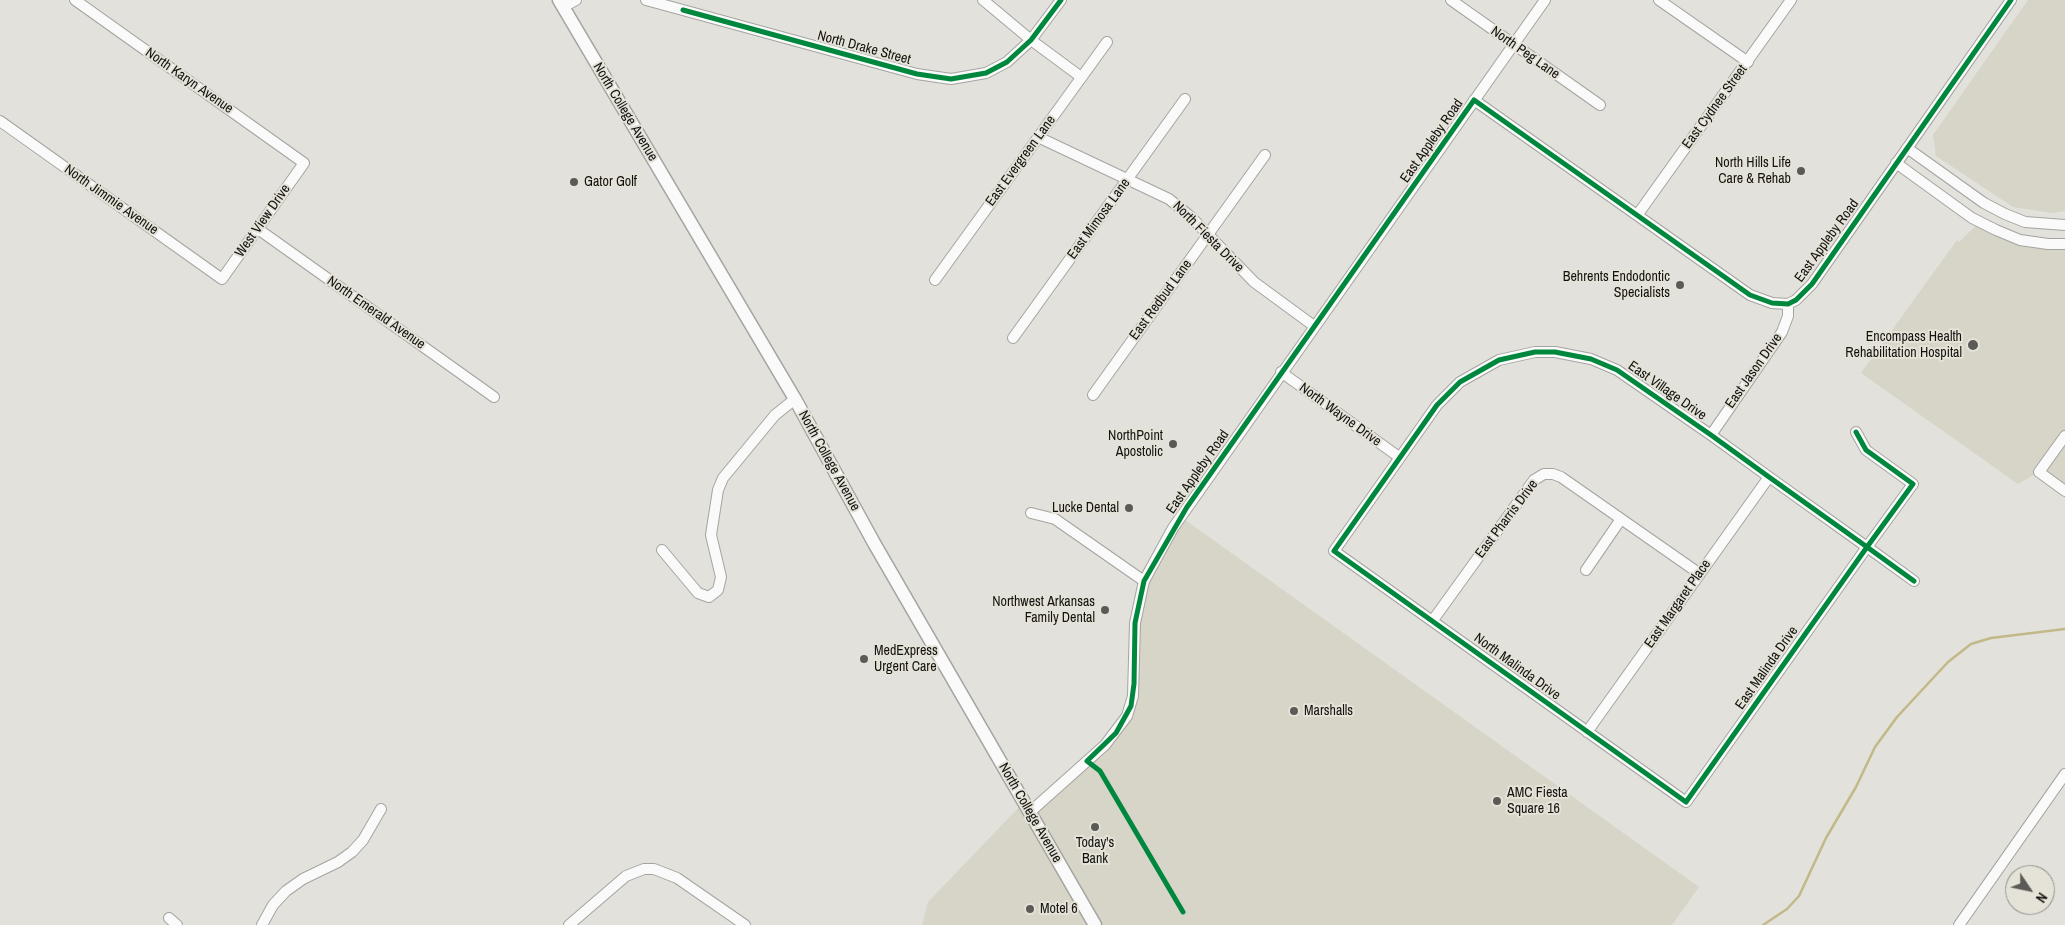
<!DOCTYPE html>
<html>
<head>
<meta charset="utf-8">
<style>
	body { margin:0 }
	#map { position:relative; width:2065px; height:925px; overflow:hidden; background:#e2e1db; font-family:"Archivo Narrow",sans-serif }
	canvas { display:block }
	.north { position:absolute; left:2005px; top:865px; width:50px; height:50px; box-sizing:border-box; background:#e5e2d8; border:1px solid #918f88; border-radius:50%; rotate:124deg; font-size:14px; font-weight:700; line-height:20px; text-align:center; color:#13120f }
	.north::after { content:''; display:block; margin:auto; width:18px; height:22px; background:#5b5a56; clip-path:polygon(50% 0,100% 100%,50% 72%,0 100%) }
</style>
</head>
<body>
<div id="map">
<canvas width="2065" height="925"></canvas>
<div class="north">N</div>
</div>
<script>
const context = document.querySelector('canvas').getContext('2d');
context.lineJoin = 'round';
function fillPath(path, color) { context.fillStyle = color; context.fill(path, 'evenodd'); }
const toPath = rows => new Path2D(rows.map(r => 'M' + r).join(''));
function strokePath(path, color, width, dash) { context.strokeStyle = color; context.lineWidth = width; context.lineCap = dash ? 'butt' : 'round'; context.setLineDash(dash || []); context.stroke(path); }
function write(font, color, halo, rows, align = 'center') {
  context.font = font + ' "Archivo Narrow",sans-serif'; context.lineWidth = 4; context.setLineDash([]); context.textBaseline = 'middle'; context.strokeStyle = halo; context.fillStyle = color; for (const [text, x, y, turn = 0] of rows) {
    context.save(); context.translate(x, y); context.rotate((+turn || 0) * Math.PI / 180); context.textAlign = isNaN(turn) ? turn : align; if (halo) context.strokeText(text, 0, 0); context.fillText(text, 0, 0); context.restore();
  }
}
const built = toPath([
	[2028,0,2065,0,2065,211,2052,213,2013,207,1936,156,1933,135],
	[1980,222,1996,231,2065,244,2065,491,2039,472,2018,484,1861,373,1957,240,1959,242],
	[1181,517,1699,887,1672,925,922,925,928,902,1024,802,1030,812,1105,745,1127,716,1144,581]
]);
const stream = toPath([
	[1763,925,1787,909,1799,896,1826,838,1856,787,1875,747,1897,717,1948,662,1971,644,1991,638,2065,629]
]);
const minor = toPath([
	[646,0,917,74,951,79,986,73,1007,62,1031,40,1061,0],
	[983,0,1031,40,1081,77],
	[1451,0,1600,105],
	[1659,0,1748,62],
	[563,7,576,0],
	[1474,100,1750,295,1772,303,1788,304,1796,300,1812,284,2011,0],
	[0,121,222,279,304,163,75,0],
	[1038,137,1169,199,1191,217,1254,282,1314,326],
	[1907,148,1984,203,2005,214,2025,222,2065,225],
	[1896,163,1972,218,1996,230,2020,240,2048,244,2065,244],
	[1638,214,1791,0],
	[258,229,494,397],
	[935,280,1107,42],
	[1013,338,1185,99],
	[1281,372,1399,457],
	[1093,395,1265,155],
	[1856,432,1866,450,1913,484,1867,547,1686,802,1334,551,1437,405,1460,382,1499,360,1535,352,1555,352,1591,359,1617,370,1711,435,1769,477,1867,547,1914,581],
	[1711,435,1782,332,1788,316,1788,304],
	[2065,436,2039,472,2065,491],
	[1031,513,1055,519,1144,581],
	[662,550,698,593,709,597,718,590,721,577,711,535,718,490,723,478,775,415,795,399],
	[1586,570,1621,519],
	[1433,620,1534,480,1544,474,1553,474,1561,477,1700,574],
	[1587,732,1769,477],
	[1030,812,1105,745,1127,716,1133,696,1135,623,1144,581,1173,528,1545,0],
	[169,918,177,925],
	[262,925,273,905,286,891,303,879,338,862,352,852,363,840,381,809],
	[569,925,626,876,644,869,654,869,677,878,745,925],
	[1959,925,2065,774]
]);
const major = toPath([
	[559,0,795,399,874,543,1095,925]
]);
const cycleway = toPath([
	[683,10,917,74,951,79,986,73,1007,62,1031,40,1061,0],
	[1856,432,1866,450,1913,484,1867,547,1686,802,1334,551,1437,405,1460,382,1499,360,1535,352,1555,352,1591,359,1617,370,1711,435,1769,477,1867,547,1914,581],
	[1183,912,1100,771,1087,761,1116,733,1131,706,1134,684,1135,623,1144,581,1187,507,1474,100,1750,295,1772,303,1788,304,1796,300,1812,284,2011,0]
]);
const markers = [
	[1801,171,5,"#5b5a56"],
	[574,182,5,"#5b5a56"],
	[1680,285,5,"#5b5a56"],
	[1973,345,6,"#5b5a56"],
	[1173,444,5,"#5b5a56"],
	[1129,508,5,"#5b5a56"],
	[1105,610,5,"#5b5a56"],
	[864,659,5,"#5b5a56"],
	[1294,711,5,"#5b5a56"],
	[1497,801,5,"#5b5a56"],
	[1095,827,5,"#5b5a56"],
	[1030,909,5,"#5b5a56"]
];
const streetNames = [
	["North Drake Street",864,48,15],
	["North Peg Lane",1525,53,35],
	["North Karyn Avenue",189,81,35],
	["East Cydnee Street",1715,107,-54],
	["North College Avenue",625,112,59],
	["East Appleby Road",1432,141,-55],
	["East Evergreen Lane",1021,161,-54],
	["North Jimmie Avenue",111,200,35],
	["East Mimosa Lane",1099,219,-54],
	["West View Drive",263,221,-55],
	["North Fiesta Drive",1208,237,45],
	["East Appleby Road",1827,241,-54],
	["East Redbud Lane",1161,300,-54],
	["North Emerald Avenue",376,313,35],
	["East Jason Drive",1754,371,-55],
	["East Village Drive",1667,391,35],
	["North Wayne Drive",1340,415,36],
	["North College Avenue",829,461,61],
	["East Appleby Road",1198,472,-55],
	["East Pharris Drive",1507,519,-53],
	["East Margaret Place",1678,604,-55],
	["North Malinda Drive",1517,667,36],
	["East Malinda Drive",1767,668,-55],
	["North College Avenue",1030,813,60]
];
const poiNames = [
	["North Hills Life",1791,163],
	["Care & Rehab",1791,179],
	["Gator Golf",584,182,"left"],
	["Behrents Endodontic",1670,277],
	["Specialists",1670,293],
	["Encompass Health",1962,337],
	["Rehabilitation Hospital",1962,353],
	["NorthPoint",1163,436],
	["Apostolic",1163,452],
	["Lucke Dental",1119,508],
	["Northwest Arkansas",1095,602],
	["Family Dental",1095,618],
	["MedExpress",874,651,"left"],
	["Urgent Care",874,667,"left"],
	["Marshalls",1304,711,"left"],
	["AMC Fiesta",1507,793,"left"],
	["Square 16",1507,809,"left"],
	["Today's",1095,843,"center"],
	["Bank",1095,859,"center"],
	["Motel 6",1040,909,"left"]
];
fillPath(built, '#d7d5c8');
strokePath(stream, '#c2b888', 2.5);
strokePath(minor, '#a4a4a0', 12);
strokePath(major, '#a4a4a0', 15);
strokePath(minor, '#fbfafa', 10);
strokePath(major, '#fbfafa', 12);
strokePath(cycleway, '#00873e', 5);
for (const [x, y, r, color] of markers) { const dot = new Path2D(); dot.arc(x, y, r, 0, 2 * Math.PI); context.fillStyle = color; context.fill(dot); strokePath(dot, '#e5e2d8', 2); }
write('14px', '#13120f', '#e5e2d8', streetNames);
write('14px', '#13120f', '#e5e2d8', poiNames, 'right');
</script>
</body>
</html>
